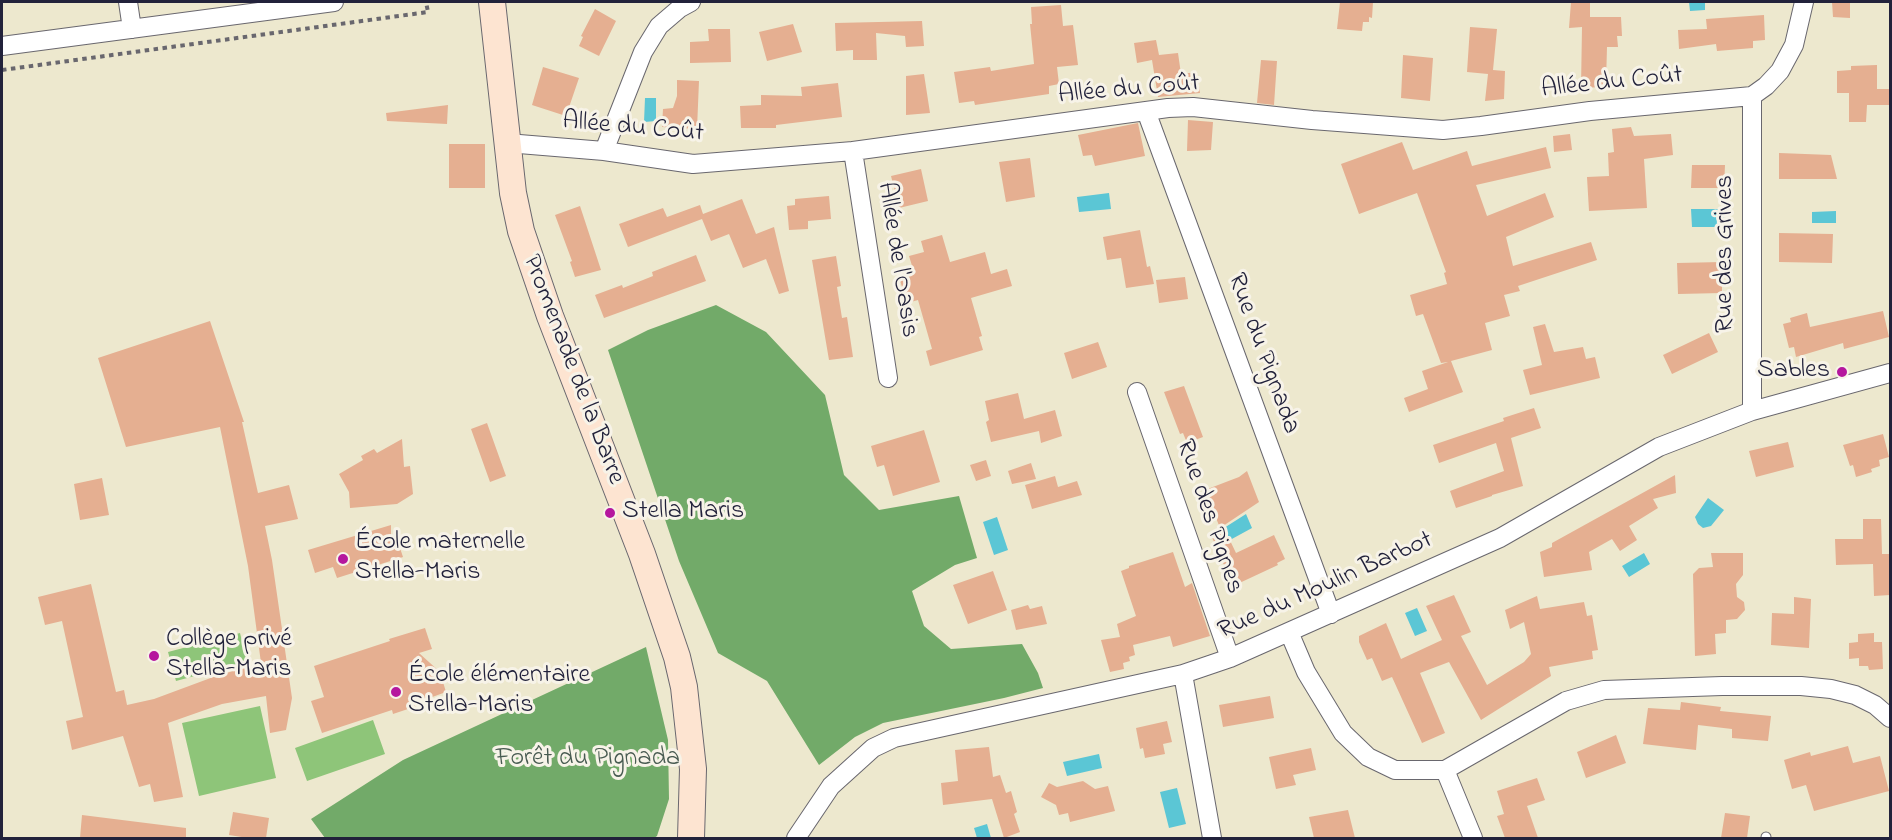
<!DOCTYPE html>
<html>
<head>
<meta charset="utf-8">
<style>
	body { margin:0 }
	#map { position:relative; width:1892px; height:840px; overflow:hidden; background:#ede8ce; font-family:"Indie Flower",sans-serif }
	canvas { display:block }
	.frame { position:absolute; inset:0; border:3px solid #22223b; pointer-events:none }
</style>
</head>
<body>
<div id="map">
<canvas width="1892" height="840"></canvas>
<div class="frame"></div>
</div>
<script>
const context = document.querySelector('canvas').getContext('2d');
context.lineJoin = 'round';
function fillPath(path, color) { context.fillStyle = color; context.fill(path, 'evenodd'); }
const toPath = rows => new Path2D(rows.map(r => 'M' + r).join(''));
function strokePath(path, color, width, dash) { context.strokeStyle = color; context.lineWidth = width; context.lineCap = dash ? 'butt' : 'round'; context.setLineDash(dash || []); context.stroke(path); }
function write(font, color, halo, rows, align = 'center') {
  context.font = font + ' "Indie Flower",sans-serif'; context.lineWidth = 6; context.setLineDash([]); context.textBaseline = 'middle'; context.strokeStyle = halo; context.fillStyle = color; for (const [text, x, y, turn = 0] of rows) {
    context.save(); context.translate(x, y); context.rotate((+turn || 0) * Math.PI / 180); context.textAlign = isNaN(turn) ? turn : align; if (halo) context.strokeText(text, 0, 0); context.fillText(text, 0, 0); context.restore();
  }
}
const green = toPath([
	[240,633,247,662,176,681,168,652],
	[260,706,276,778,199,796,182,723],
	[373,720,385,754,307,781,295,748]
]);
const forest = toPath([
	[716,305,766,332,825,395,844,475,879,510,959,496,977,558,955,565,912,591,924,626,951,649,1022,644,1038,673,1043,688,1004,698,883,723,855,737,819,765,767,681,718,653,679,561,608,350,648,330],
	[646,647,668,740,669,799,657,836,654,838,325,838,311,819,403,760]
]);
const water = toPath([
	[1689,2,1705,2,1705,10,1690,11],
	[645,98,656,98,656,121,644,122],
	[1109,193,1111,209,1079,212,1077,197],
	[1691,209,1724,209,1724,227,1692,227],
	[1836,211,1836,223,1812,223,1812,212],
	[1708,498,1724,510,1711,526,1703,528,1698,524,1695,517],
	[1246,514,1252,528,1230,540,1224,528],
	[997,517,1008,550,994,555,983,522],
	[1644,553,1650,564,1629,577,1622,566],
	[1417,608,1427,631,1415,636,1405,613],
	[1099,754,1102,768,1067,776,1063,762],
	[1177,788,1186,824,1169,828,1160,792],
	[987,824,991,838,977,838,974,828]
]);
const building = toPath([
	[1340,2,1373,2,1372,18,1369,17,1369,22,1363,22,1362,31,1337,29],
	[1571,2,1590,2,1590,17,1621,17,1622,36,1617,36,1618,47,1607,47,1606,83,1603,83,1603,87,1581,88,1582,27,1569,28],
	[1832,2,1850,2,1850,18,1833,17],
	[1061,5,1063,26,1073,25,1078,65,1057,67,1059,84,1049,86,1049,94,975,105,974,101,959,103,954,72,990,67,991,71,1034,64,1030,24,1032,24,1031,7],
	[595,9,616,21,599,56,579,46,583,37,581,36],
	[1764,15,1765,40,1753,41,1753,48,1717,51,1716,44,1679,49,1678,30,1707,29,1706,19],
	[922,21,924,46,906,47,905,36,876,33,877,60,853,60,853,50,836,51,835,23],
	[793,24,802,52,767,61,759,32],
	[1470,27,1497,29,1493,70,1505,71,1504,99,1485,101,1488,74,1467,72],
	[708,29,730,29,731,62,690,63,690,42,709,41],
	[1156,40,1159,55,1178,53,1181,74,1197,72,1200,93,1158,97,1152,60,1137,63,1134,43],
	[1403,55,1433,58,1430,101,1401,98],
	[1261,60,1277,61,1274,105,1257,103],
	[1877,65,1877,89,1890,89,1890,105,1867,105,1866,122,1849,122,1849,93,1837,93,1837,71,1851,70,1851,66],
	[543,67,579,78,566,116,532,105],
	[924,74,930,113,906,115,906,76],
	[677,80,699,81,697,129,662,127,663,109,673,108,677,96],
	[838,83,842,117,776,125,776,128,741,128,740,106,761,105,761,95,802,96,801,87],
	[448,105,447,124,387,121,386,113],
	[1188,120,1213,122,1211,150,1187,151],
	[1138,123,1145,156,1095,166,1092,155,1083,156,1078,135],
	[1631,127,1634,136,1671,134,1673,155,1644,159,1647,208,1589,211,1587,177,1609,176,1608,153,1614,152,1612,129],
	[1570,134,1572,150,1554,152,1553,136],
	[1402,142,1413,170,1467,151,1472,166,1546,147,1551,168,1476,185,1487,216,1545,193,1554,217,1506,237,1513,266,1591,242,1597,260,1518,286,1520,291,1504,295,1510,316,1485,323,1492,350,1451,361,1463,392,1409,412,1404,398,1428,389,1422,371,1448,362,1441,363,1423,314,1416,316,1410,295,1447,284,1444,273,1446,272,1417,193,1359,214,1341,164],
	[449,144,485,144,485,188,449,188],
	[1779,153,1831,155,1837,179,1779,179],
	[1030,158,1035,197,1006,202,999,162],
	[1692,165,1725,165,1724,188,1691,188],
	[921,169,928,201,899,208,891,176],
	[829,196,831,219,808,221,808,229,789,230,787,206,795,205,795,199],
	[742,199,756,234,774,227,789,291,779,294,766,259,743,268,729,234,711,241,702,219,628,247,619,224,663,208,667,217,700,205,703,214],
	[580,206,601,270,575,277,570,262,572,261,555,215],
	[1140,230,1147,267,1150,266,1154,284,1126,288,1121,258,1107,260,1103,237],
	[1779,233,1833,234,1832,263,1779,262],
	[942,235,950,262,985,252,991,274,1007,269,1012,286,971,298,982,336,979,337,983,350,930,366,926,351,932,349,918,300,907,303,898,274,913,269,909,256,924,252,921,241],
	[696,255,706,281,604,318,595,295,622,285,623,288,653,276,652,272],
	[836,256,841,286,837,287,842,318,847,317,853,357,829,360,812,260],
	[1722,262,1722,293,1678,294,1677,263],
	[1185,277,1188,299,1159,303,1156,280],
	[1883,311,1889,337,1844,349,1843,343,1796,357,1794,347,1789,348,1783,324,1791,322,1790,318,1807,313,1810,327],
	[210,321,244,422,242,422,258,493,289,485,298,519,265,526,272,560,292,698,286,730,270,733,266,696,222,704,168,723,183,797,154,802,150,784,139,787,123,736,72,750,66,721,83,717,62,621,45,625,38,597,91,584,116,692,124,690,127,705,154,699,216,676,261,663,248,566,220,427,126,447,98,358],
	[1545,324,1554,352,1583,347,1586,359,1595,357,1600,378,1530,395,1523,370,1542,365,1533,327],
	[1709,333,1718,352,1672,374,1663,355],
	[1098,342,1107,367,1072,379,1064,353],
	[1184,386,1203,437,1187,443,1183,433,1180,434,1164,392],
	[1018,393,1024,419,1055,410,1062,436,1041,443,1039,431,991,442,986,422,989,420,985,401],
	[1534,408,1541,428,1511,438,1523,486,1492,495,1492,496,1456,508,1450,491,1504,471,1496,443,1439,463,1433,445,1504,421,1503,418],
	[487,423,506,476,490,482,471,429],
	[924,430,940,482,893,496,884,465,877,467,871,446],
	[1883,434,1889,457,1879,460,1880,466,1871,469,1872,472,1856,477,1853,465,1850,466,1843,445],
	[402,439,404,467,410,466,413,494,397,504,350,508,349,492,339,474,363,460,361,456,374,449,377,453],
	[1788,442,1794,467,1756,477,1749,451],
	[986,460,991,476,976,481,970,465],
	[1031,463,1036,479,1012,484,1008,471],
	[1247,471,1259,502,1220,528,1205,490,1239,477],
	[1675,475,1676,493,1653,499,1658,508,1629,526,1637,540,1620,551,1612,539,1589,552,1592,570,1544,577,1540,552,1552,547,1552,543],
	[1055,476,1058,487,1077,481,1082,495,1032,509,1025,485],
	[102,478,109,515,80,520,74,484],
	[1863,519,1881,519,1882,554,1890,554,1890,595,1874,596,1873,564,1836,565,1835,539,1863,539],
	[391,525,391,537,396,536,403,557,337,578,333,567,315,573,308,550],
	[1224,528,1236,553,1274,535,1285,559,1277,563,1278,565,1233,586,1211,535],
	[1173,552,1185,587,1192,583,1210,636,1173,647,1170,636,1133,645,1135,655,1129,657,1130,661,1123,663,1124,669,1110,672,1101,640,1120,637,1117,624,1136,616,1121,571,1129,568,1129,566],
	[1711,553,1743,553,1743,575,1736,584,1737,597,1744,602,1745,610,1737,619,1726,620,1726,633,1715,634,1716,654,1695,656,1693,574,1699,568,1713,567],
	[993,571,1007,610,968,624,953,585],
	[1454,595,1471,632,1461,636,1487,685,1524,662,1531,654,1524,622,1510,629,1505,610,1537,596,1540,609,1584,602,1587,616,1592,615,1598,650,1592,651,1593,659,1549,667,1551,676,1481,720,1449,662,1420,673,1445,733,1422,743,1392,677,1382,681,1372,658,1367,660,1359,642,1359,636,1386,623,1401,659,1442,640,1426,606],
	[1794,597,1811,599,1809,648,1771,645,1772,613,1794,614],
	[1028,605,1030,609,1042,606,1047,624,1016,630,1011,610],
	[425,628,432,649,419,653,440,672,446,692,424,700,426,703,393,714,392,710,322,733,311,701,324,697,314,666,390,641,389,639],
	[1874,633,1874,642,1882,642,1883,669,1869,670,1868,666,1859,666,1859,658,1849,659,1849,643,1858,642,1858,634],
	[1270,696,1274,718,1223,727,1219,705],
	[1681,702,1721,707,1720,711,1771,716,1768,741,1732,738,1732,729,1698,725,1696,750,1643,744,1648,708,1680,710],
	[1167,721,1172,742,1163,744,1165,754,1145,758,1143,748,1140,749,1136,728],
	[1616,735,1626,763,1586,778,1577,752],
	[1848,746,1853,763,1880,756,1889,791,1814,811,1806,785,1792,789,1784,760,1810,752,1811,756],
	[989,747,993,777,1000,775,1006,793,1011,791,1017,812,1014,814,1020,832,1004,838,992,799,943,805,941,783,958,781,955,750],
	[1311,748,1316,770,1293,775,1296,785,1276,789,1269,757],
	[1537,778,1545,800,1527,806,1538,838,1505,838,1497,816,1504,814,1497,791],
	[1083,781,1095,789,1108,786,1115,811,1070,822,1068,813,1059,815,1056,805,1041,797,1049,783,1057,787],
	[1348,810,1355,838,1314,838,1309,817],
	[233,812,269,818,266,838,248,838,229,835],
	[1725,813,1750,816,1747,838,1721,838],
	[82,815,186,828,186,838,80,838]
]);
const path = toPath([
	[2,70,428,12,426,2]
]);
const lane = toPath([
	[1766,838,1766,837]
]);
const street = toPath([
	[128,2,132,29],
	[2,46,334,2],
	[1752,96,1752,411],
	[1146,111,1331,614],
	[507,143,604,151,693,164,853,151,1168,108,1193,107,1312,120,1443,130,1481,126,1590,111,1752,96,1766,86,1780,71,1794,45,1804,2],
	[604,151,643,52,659,26,680,8,691,2],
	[853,151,888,378],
	[1137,392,1230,658],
	[1289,632,1306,672,1343,733,1368,757,1395,770,1445,770,1566,701,1604,690,1722,686,1801,686,1831,689,1855,695,1875,705,1890,718],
	[1183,674,1212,838],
	[1445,770,1473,838],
	[796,838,831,786,873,748,894,738,1183,674,1230,658,1500,538,1659,447,1752,411,1890,373]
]);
const secondary = toPath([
	[492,2,513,193,521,231,550,316,642,554,677,657,684,687,693,769,691,838]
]);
const markers = [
	[1842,372,6,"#b5179e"],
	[610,513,6,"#b5179e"],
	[343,559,6,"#b5179e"],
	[154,656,6,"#b5179e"],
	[396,692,6,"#b5179e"]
];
const streetNames = [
	["Allée du Coût",1612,84,-6],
	["Allée du Coût",1129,91,-5],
	["Allée du Coût",633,129,5],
	["Rue des Grives",1727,254,-90],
	["Allée de l'Oasis",896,260,81],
	["Rue du Pignada",1262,354,70],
	["Promenade de la Barre",572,370,69],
	["Rue des Pignes",1208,517,71],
	["Rue du Moulin Barbot",1326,587,-24]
];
const poiNames = [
	["Sables",1830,372,"right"],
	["Stella Maris",622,513],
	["École maternelle",355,544],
	["Stella-Maris",355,574],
	["Collège privé",166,641],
	["Stella-Maris",166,671],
	["École élémentaire",408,677],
	["Stella-Maris",408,707]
];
const parkNames = [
	["Forêt du Pignada",588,760]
];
fillPath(green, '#8ec579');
fillPath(forest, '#72aa69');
fillPath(water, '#5bc6d5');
fillPath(building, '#e5af91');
strokePath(lane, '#69676e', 11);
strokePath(street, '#69676e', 20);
strokePath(secondary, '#69676e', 28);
strokePath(path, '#69676e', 4, [4.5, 4.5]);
strokePath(lane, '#fff', 9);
strokePath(street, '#fff', 18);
strokePath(secondary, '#fde4d1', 26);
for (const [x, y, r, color] of markers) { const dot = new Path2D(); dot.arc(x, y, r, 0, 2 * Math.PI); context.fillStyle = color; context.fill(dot); strokePath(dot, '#f7f3e8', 2); }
write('26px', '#22223b', '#f7f3e8', streetNames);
write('26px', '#22223b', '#f7f3e8', poiNames, 'left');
write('26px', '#485b51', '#f7f3e8', parkNames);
</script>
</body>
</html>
